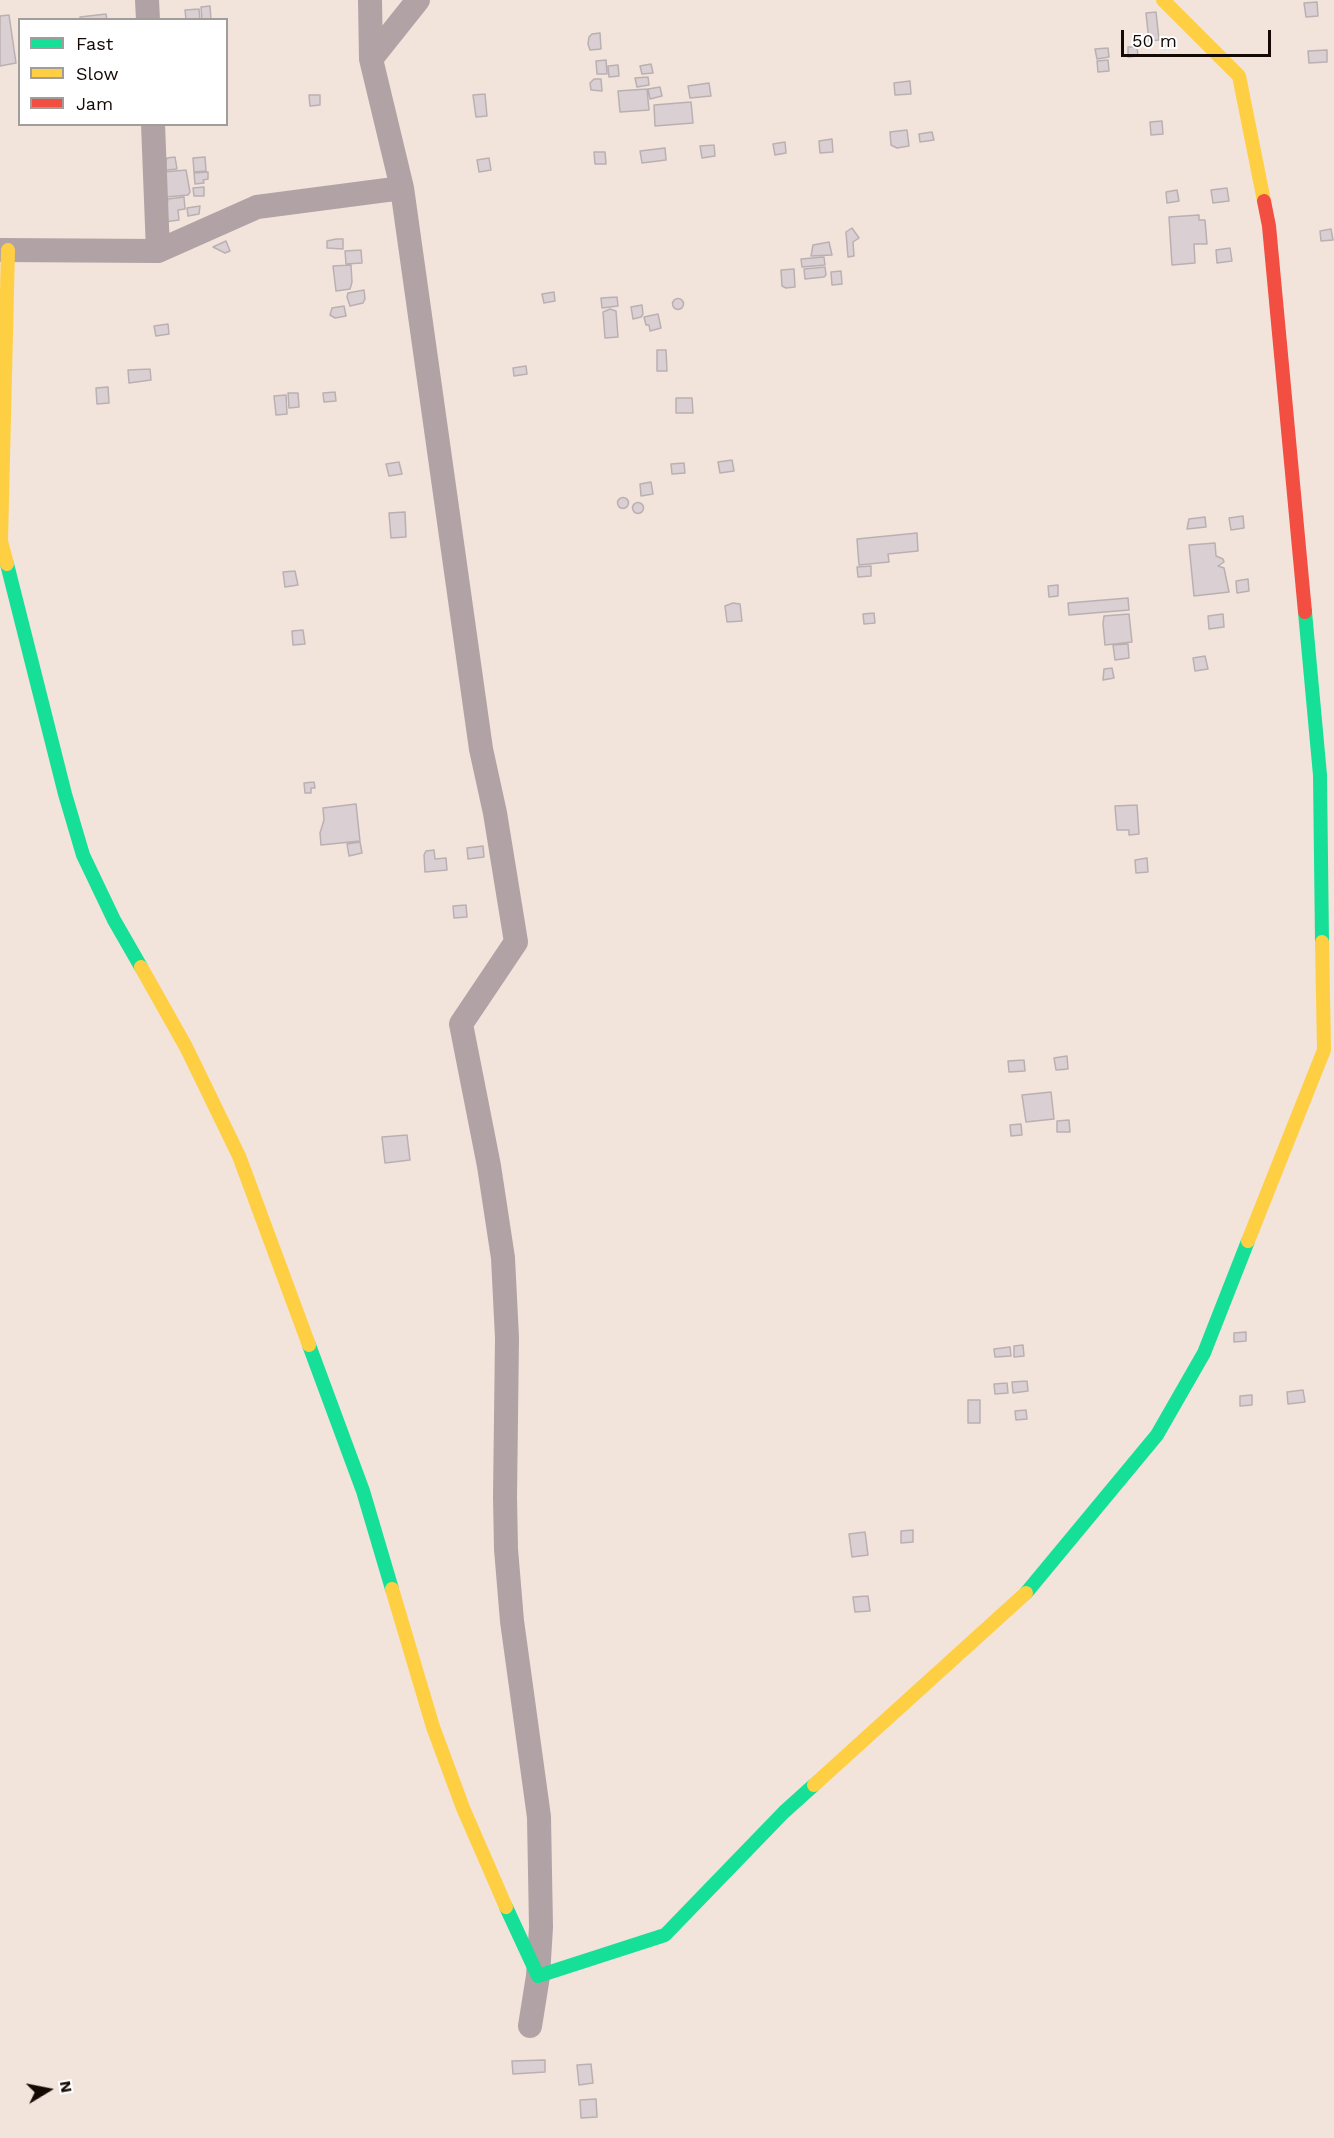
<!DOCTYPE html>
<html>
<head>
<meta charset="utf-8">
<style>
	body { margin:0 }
	#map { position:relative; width:1334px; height:2138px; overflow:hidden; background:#f2e3db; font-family:"Work Sans",sans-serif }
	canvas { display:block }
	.legend { position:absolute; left:18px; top:18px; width:210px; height:108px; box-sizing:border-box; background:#fff; border:2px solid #a19d9b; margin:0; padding:8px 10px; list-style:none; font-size:18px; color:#140904 }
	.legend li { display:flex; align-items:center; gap:12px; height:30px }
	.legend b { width:30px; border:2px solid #a19d9b }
	.north { position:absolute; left:18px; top:2060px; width:60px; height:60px; -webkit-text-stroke:4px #fff; paint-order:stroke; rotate:80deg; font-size:16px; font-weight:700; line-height:24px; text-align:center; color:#140904 }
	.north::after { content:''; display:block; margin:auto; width:21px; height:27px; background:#140904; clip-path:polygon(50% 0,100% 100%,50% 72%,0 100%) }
	.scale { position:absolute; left:1121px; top:30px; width:150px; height:27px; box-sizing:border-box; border:3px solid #140904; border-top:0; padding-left:8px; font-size:18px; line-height:21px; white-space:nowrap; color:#140904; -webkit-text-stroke:4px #fff; paint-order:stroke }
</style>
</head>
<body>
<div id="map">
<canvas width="1334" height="2138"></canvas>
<ul class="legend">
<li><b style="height:8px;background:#16e098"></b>Fast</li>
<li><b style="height:8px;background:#ffcf43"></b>Slow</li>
<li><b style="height:8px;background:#f24e42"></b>Jam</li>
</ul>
<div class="north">N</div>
<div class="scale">50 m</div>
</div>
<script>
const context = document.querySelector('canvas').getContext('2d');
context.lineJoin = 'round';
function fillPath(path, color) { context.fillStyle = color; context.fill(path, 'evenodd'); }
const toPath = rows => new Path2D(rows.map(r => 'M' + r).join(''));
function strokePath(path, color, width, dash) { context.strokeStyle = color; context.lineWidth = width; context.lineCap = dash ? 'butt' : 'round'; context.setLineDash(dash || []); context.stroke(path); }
const building = toPath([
	[1317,2,1318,16,1306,17,1304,3,1317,2],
	[210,6,211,20,202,20,201,7,210,6],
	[199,9,200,20,186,20,185,10,199,9],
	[1156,12,1159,40,1149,41,1146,13,1156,12],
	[106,14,107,20,80,20,80,17,106,14],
	[9,15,16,63,0,66,0,16,9,15],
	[600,33,601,49,590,50,588,44,589,37,592,34,600,33],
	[1128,47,1137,47,1138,56,1128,57,1128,47],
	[1108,48,1109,57,1097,59,1095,49,1108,48],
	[1327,50,1327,62,1309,63,1308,51,1327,50],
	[606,60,607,74,597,74,596,61,606,60],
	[1108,60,1109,71,1098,72,1097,61,1108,60],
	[651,64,653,73,642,74,640,66,651,64],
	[618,65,619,76,609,77,608,66,618,65],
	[648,77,649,85,637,87,635,78,648,77],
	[594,79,601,79,602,91,591,90,590,83,594,79],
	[910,81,911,94,895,95,894,83,910,81],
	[709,83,711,96,690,98,688,86,709,83],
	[660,87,662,96,650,99,648,89,660,87],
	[647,89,649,110,620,112,618,91,647,89],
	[485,94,487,116,476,117,473,95,485,94],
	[309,95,320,95,320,105,310,106,309,95],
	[691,102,693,123,655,126,654,105,691,102],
	[1162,121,1163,134,1151,135,1150,122,1162,121],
	[907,130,909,146,897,148,891,145,890,132,907,130],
	[932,132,934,140,920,142,919,134,932,132],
	[832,139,833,152,820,153,819,141,832,139],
	[785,142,786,153,775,155,773,144,785,142],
	[714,145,715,156,702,158,700,146,714,145],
	[665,148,666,160,642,163,640,151,665,148],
	[594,152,605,152,606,164,595,164,594,152],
	[175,157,177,169,166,170,166,161,167,158,175,157],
	[205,157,206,171,194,172,193,158,205,157],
	[489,158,491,170,479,172,477,160,489,158],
	[186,170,190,192,188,195,166,197,164,172,186,170],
	[208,172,208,179,203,180,204,183,195,184,194,173,208,172],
	[204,187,204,196,194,196,193,188,204,187],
	[1227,188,1229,201,1213,203,1211,190,1227,188],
	[1177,190,1179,201,1167,203,1166,192,1177,190],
	[184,197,185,209,178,210,179,220,164,222,168,199,184,197],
	[200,206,199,214,188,216,187,208,200,206],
	[1199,215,1199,220,1205,220,1207,244,1194,244,1195,263,1172,265,1169,217,1199,215],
	[852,228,859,238,853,242,854,256,848,257,846,232,852,228],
	[1331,229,1333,240,1321,241,1320,231,1331,229],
	[336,239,343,239,343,249,327,248,327,241,336,239],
	[226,241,230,251,225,253,213,247,226,241],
	[829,242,832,255,811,256,813,245,829,242],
	[1230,248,1232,261,1217,263,1216,250,1230,248],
	[361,250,362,263,346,264,345,251,361,250],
	[824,257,825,265,802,267,801,259,824,257],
	[351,265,352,282,350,289,336,291,333,266,351,265],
	[825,267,826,275,824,277,805,279,804,269,825,267],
	[794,269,795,287,786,288,782,286,781,270,794,269],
	[841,271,842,284,832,285,831,272,841,271],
	[364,290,365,299,363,303,350,306,347,297,348,293,364,290],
	[554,292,555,301,544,303,542,294,554,292],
	[617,297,618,306,602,308,601,298,617,297],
	'672.5 304a5.5 5.5 0 1 1 11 0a5.5 5.5 0 1 1-11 0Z',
	[642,305,643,314,641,317,633,319,631,307,642,305],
	[344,306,346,316,335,318,330,315,332,308,344,306],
	[610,309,616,311,618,337,605,338,603,312,610,309],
	[658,314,661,328,650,331,649,325,646,325,644,317,658,314],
	[168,324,169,334,156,336,154,326,168,324],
	[657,350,666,350,667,371,657,371,657,350],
	[526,366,527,374,514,376,513,368,526,366],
	[150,369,151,380,129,383,128,370,150,369],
	[108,387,109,403,97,404,96,388,108,387],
	[335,392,336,401,324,402,323,393,335,392],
	[288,393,298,393,299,407,289,408,288,393],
	[286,395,287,414,276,415,274,396,286,395],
	[676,398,692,398,693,413,676,413,676,398],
	[732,460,734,471,720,473,718,462,732,460],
	[399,462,402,474,389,476,386,464,399,462],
	[684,463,685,473,672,474,671,464,684,463],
	[651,482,653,494,641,496,640,484,651,482],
	'617.5 503a5.5 5.5 0 1 1 11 0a5.5 5.5 0 1 1-11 0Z',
	'632.5 508a5.5 5.5 0 1 1 11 0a5.5 5.5 0 1 1-11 0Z',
	[405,512,406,537,391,538,389,513,405,512],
	[1243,516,1244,528,1231,530,1229,518,1243,516],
	[1205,517,1206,527,1187,529,1189,519,1205,517],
	[917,533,918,551,888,554,889,562,859,565,857,539,917,533],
	[1215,543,1216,556,1223,559,1224,562,1218,566,1224,568,1229,592,1194,596,1189,545,1215,543],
	[871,566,871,576,858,577,857,567,871,566],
	[295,571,298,585,285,587,283,572,295,571],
	[1248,579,1249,591,1237,593,1236,581,1248,579],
	[1058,585,1058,596,1049,597,1048,586,1058,585],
	[1128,598,1129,610,1069,615,1068,603,1128,598],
	[733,603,740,604,742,621,727,622,725,606,733,603],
	[874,613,875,623,864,624,863,614,874,613],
	[1129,614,1132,642,1105,645,1103,624,1104,616,1129,614],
	[1223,614,1224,627,1209,629,1208,616,1223,614],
	[303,630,305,644,293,645,292,631,303,630],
	[1128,644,1129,658,1115,660,1113,645,1128,644],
	[1205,656,1208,669,1195,671,1193,658,1205,656],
	[1112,668,1114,678,1103,680,1104,669,1112,668],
	[314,782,315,788,311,788,311,793,305,793,304,783,314,782],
	[356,804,360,841,321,845,320,833,324,820,323,808,356,804],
	[1137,805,1139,834,1129,835,1129,830,1117,830,1115,806,1137,805],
	[360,842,362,853,349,856,347,844,360,842],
	[483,846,484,857,468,859,467,848,483,846],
	[434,850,435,859,446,858,447,870,425,872,424,855,426,851,434,850],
	[1147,858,1148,872,1136,873,1135,860,1147,858],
	[466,905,467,917,454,918,453,906,466,905],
	[1067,1056,1068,1069,1056,1070,1054,1058,1067,1056],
	[1024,1060,1025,1071,1009,1072,1008,1061,1024,1060],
	[1051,1092,1054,1119,1026,1122,1022,1095,1051,1092],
	[1069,1120,1070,1132,1057,1132,1057,1121,1069,1120],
	[1021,1124,1022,1135,1011,1136,1010,1125,1021,1124],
	[407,1135,410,1160,385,1163,382,1137,407,1135],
	[1246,1332,1246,1341,1234,1342,1234,1333,1246,1332],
	[1023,1345,1024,1356,1014,1357,1014,1346,1023,1345],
	[1010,1347,1011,1356,995,1357,994,1349,1010,1347],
	[1027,1381,1028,1391,1013,1393,1012,1382,1027,1381],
	[1007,1383,1008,1393,995,1394,994,1384,1007,1383],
	[1303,1390,1305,1402,1288,1404,1287,1392,1303,1390],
	[1252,1395,1252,1405,1240,1406,1240,1396,1252,1395],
	[968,1400,980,1400,980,1423,968,1423,968,1400],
	[1026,1410,1027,1419,1016,1420,1015,1411,1026,1410],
	[913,1530,913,1542,901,1543,901,1531,913,1530],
	[865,1532,868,1555,852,1557,849,1534,865,1532],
	[868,1596,870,1611,855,1612,853,1597,868,1596],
	[545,2060,545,2072,513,2074,512,2061,545,2060],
	[591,2064,593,2083,579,2085,577,2065,591,2064],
	[596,2099,597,2117,581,2118,580,2100,596,2099]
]);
const street = toPath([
	[147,0,148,20],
	[370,0,371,59,402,188,481,749,495,813,516,942,461,1024,489,1166,503,1258,507,1338,505,1497,506,1549,512,1621,539,1817,541,1927,538,1976,530,2026],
	[371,59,418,0],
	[153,124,158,251],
	[0,250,158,251,257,207,402,188]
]);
const fast = toPath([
	[7,564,65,794,83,855,114,920,141,967],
	[1305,612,1320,775,1322,942],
	[309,1345,363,1491,392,1589],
	[1026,1593,1157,1435,1204,1353,1248,1241],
	[506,1907,538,1976,665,1935,784,1812,814,1785]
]);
const slow = toPath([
	[1163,0,1239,76,1264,201],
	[7,564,1,541,8,250],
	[141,967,186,1047,239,1156,309,1345],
	[1248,1241,1324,1050,1322,942],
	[392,1589,433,1727,463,1808,506,1907],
	[814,1785,1026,1593]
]);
const jam = toPath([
	[1264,201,1269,226,1305,612]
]);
fillPath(building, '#dad0d3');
strokePath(building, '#bab0b2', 1.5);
strokePath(street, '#b1a2a5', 24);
strokePath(fast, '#16e098', 14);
strokePath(slow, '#ffcf43', 14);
strokePath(jam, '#f24e42', 14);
</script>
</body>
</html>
